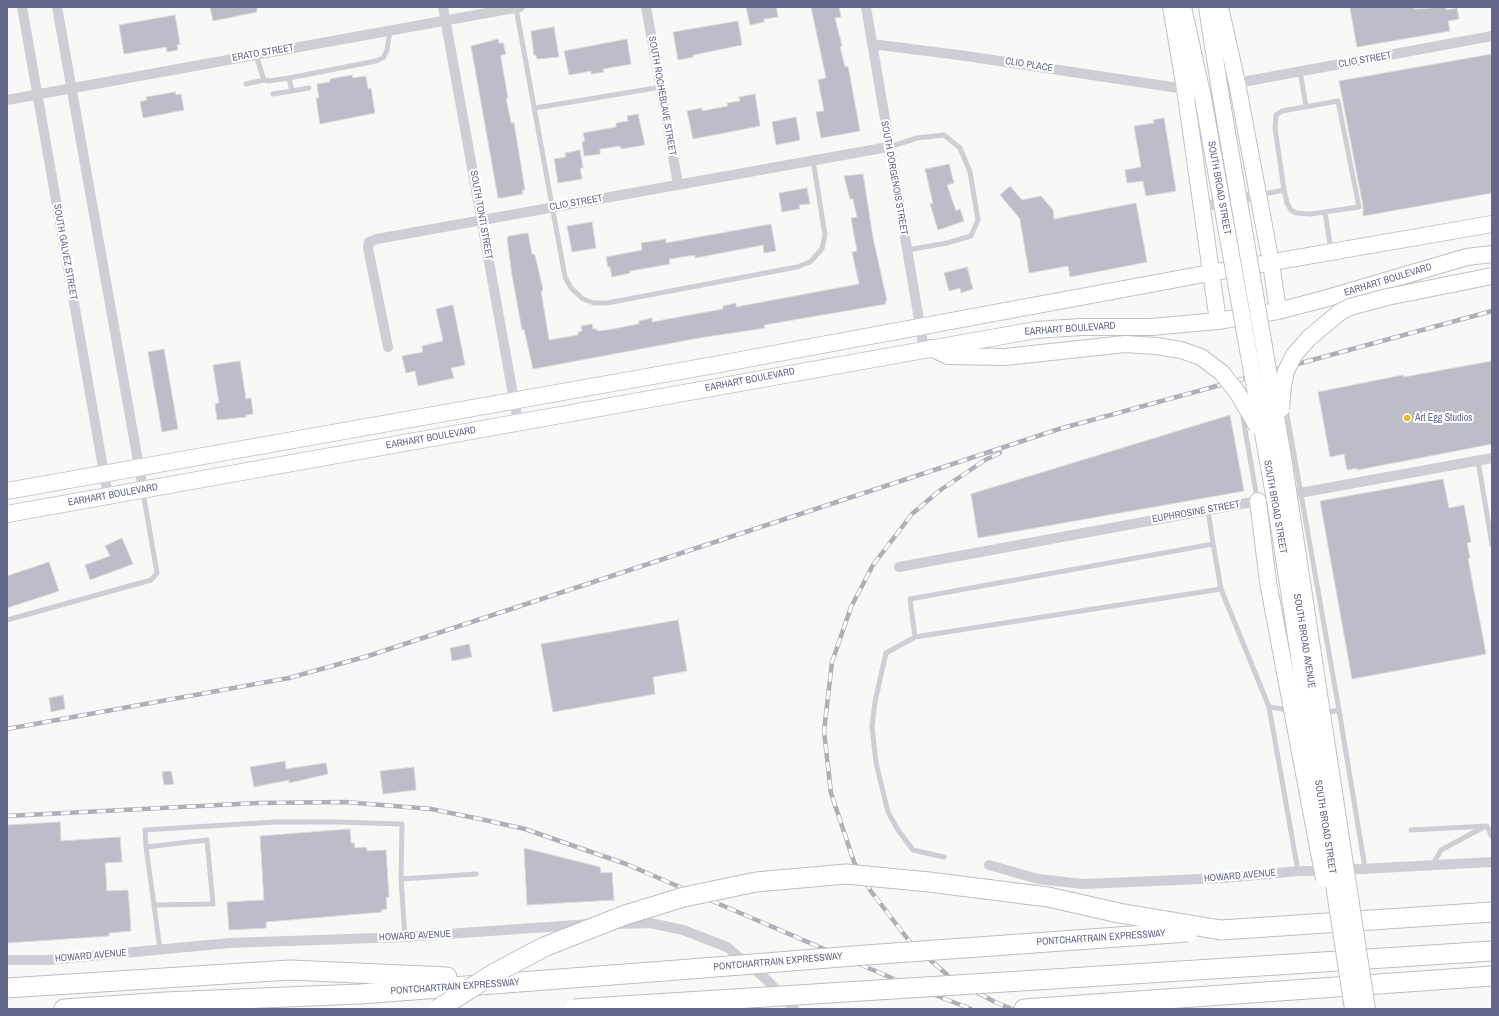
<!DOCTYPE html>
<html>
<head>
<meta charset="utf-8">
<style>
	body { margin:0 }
	#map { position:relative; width:1499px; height:1016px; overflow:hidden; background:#f8f9f6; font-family:"Archivo Narrow",sans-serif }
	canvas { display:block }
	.frame { position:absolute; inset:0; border:8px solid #65678a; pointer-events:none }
</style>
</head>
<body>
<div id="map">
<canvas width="1499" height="1016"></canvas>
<div class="frame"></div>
</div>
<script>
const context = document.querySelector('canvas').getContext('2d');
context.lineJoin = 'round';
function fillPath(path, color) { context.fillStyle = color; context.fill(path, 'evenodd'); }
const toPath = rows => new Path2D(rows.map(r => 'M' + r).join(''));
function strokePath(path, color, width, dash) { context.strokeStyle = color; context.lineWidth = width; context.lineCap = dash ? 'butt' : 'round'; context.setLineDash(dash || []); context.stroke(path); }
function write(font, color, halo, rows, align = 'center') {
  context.font = font + ' "Archivo Narrow",sans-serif'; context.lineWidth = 4; context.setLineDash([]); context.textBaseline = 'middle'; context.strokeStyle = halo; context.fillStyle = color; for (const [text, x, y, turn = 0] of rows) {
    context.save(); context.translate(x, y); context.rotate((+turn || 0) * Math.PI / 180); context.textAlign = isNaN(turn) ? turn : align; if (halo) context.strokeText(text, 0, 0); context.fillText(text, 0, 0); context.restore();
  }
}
const building = toPath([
	[210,7,257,7,257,12,213,21,210,7],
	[746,7,776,7,778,17,764,19,764,22,750,25,746,7],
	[811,7,839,7,841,17,835,18,842,46,840,47,845,67,848,66,860,131,821,138,816,112,824,111,818,80,826,78,811,7],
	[1357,7,1414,7,1414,9,1446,7,1446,10,1457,8,1459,19,1448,21,1450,31,1357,47,1350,8,1357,7],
	[175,15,180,44,177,45,178,50,167,52,166,47,124,54,119,25,175,15],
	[738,21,742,45,693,55,693,57,678,60,673,32,738,21],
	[554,27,559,57,537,59,536,55,534,56,531,31,554,27],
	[498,39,499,43,503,43,506,54,501,55,501,58,508,98,506,98,511,123,514,123,525,190,522,190,523,194,501,198,498,198,471,46,498,39],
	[627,39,631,64,603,69,604,72,591,74,591,71,569,75,564,51,627,39],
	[1492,54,1492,193,1363,216,1363,206,1339,81,1492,54],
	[352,75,353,78,366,76,368,89,371,88,375,113,320,124,316,98,319,98,317,84,330,82,330,79,352,75],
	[175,92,176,95,181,94,184,110,143,118,140,102,147,100,146,97,175,92],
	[755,94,760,126,693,139,687,111,702,108,702,111,728,106,727,103,740,101,739,97,755,94],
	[638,114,645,145,621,149,620,146,600,149,600,154,584,156,582,142,585,141,583,133,616,127,616,123,628,121,627,116,638,114],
	[796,117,800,140,776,145,772,122,796,117],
	[1164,118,1176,191,1146,196,1143,181,1127,183,1125,170,1141,167,1134,126,1154,123,1153,120,1164,118],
	[580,150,583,168,580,168,582,179,558,183,554,159,566,157,565,153,580,150],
	[949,164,954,183,947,185,956,211,960,209,964,221,938,230,930,204,933,203,925,169,949,164],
	[863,174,873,238,887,301,885,301,886,304,764,325,765,328,699,338,533,369,524,329,522,330,512,275,507,238,509,236,528,233,532,254,535,255,543,290,541,291,549,340,578,335,578,332,582,331,581,326,592,324,593,329,597,329,597,331,607,330,639,324,639,321,652,318,652,322,723,309,723,306,736,303,736,307,859,284,852,252,857,251,851,218,857,217,853,199,850,199,844,176,863,174],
	[1010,186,1022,200,1041,196,1053,210,1054,219,1136,203,1147,262,1070,277,1068,266,1029,273,1020,219,1000,195,1010,186],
	[807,188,810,204,799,205,800,209,782,212,779,193,807,188],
	[592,222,596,248,572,252,567,226,592,222],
	[771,224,776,251,764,253,763,245,695,258,695,255,669,259,670,264,630,271,630,273,612,277,610,267,608,267,606,257,642,250,641,243,666,239,666,243,771,224],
	[967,267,973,289,961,293,960,288,949,291,944,273,967,267],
	[453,305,465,365,451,368,454,378,418,386,415,371,406,373,402,356,423,352,422,346,443,341,436,309,453,305],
	[164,349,178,429,162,432,148,352,164,349],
	[240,361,246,399,251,398,253,414,246,415,246,417,217,420,215,404,219,403,213,365,240,361],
	[1492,361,1492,444,1357,470,1357,468,1347,470,1344,454,1330,457,1318,392,1403,375,1404,377,1492,361],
	[1230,415,1244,491,978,538,971,494,1230,415],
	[1443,479,1449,508,1464,505,1471,542,1467,543,1470,558,1468,559,1486,654,1352,679,1320,501,1443,479],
	[122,538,133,564,90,580,85,565,110,556,105,546,122,538],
	[49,562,59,591,7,608,7,576,49,562],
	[678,620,687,671,653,677,655,694,553,712,541,644,678,620],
	[469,644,472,657,452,661,450,648,469,644],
	[63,695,65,709,51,712,49,698,63,695],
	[285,761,286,769,326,763,328,774,289,783,289,780,254,787,250,767,285,761],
	[414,767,416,790,383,794,380,771,414,767],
	[171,771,174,784,164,785,162,772,171,771],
	[60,822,61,841,120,837,122,862,105,863,107,891,128,890,131,931,109,933,109,936,7,943,7,825,60,822],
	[350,829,351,843,354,843,355,848,366,847,367,851,386,850,389,897,386,898,387,909,381,910,382,912,266,922,266,928,229,930,227,902,264,900,260,836,350,829],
	[524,848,600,867,601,873,612,872,614,900,527,905,524,848]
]);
const lane = toPath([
	[516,8,565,277,571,288,583,299,594,303,607,303,797,267,810,262,822,249,825,235,813,160],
	[256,55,264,80,269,81,289,78,376,61,383,58,387,50,390,30],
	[1300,71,1306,106],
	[289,78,292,91,309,88],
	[246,84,264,80],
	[273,94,292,91],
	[1338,101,1359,207,1311,214,1296,213,1291,210,1287,203,1284,190,1275,128,1276,115,1282,111,1338,101],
	[535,108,661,87],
	[889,147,917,138,944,135,960,148,970,172,978,220,971,236,947,243,907,250],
	[1259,195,1284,190],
	[1325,212,1331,250],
	[1286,409,1339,710],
	[1248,417,1243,418,1257,498],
	[1478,461,1492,545],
	[1208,510,1213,544],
	[7,620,151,580,157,573,143,492],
	[915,637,1221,589],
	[1269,707,1290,710],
	[1324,713,1339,710,1365,868],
	[1411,830,1487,826,1492,837],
	[146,847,145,830,275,822,338,822,402,824,401,879],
	[944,857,913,850,898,830,888,812,876,763,872,726,875,702,886,653,915,637,910,599,1213,544,1221,589,1269,707,1298,871],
	[1433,864,1441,850,1484,827],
	[154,905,213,904,207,840,146,847,154,905,160,950],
	[405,937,401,879,476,874]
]);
const street = toPath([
	[22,7,108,496],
	[57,7,143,489],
	[443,7,518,422],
	[646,7,678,184],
	[866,7,924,349],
	[872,44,966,56,1185,89],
	[1237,83,1492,36],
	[7,100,520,7],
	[1201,207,1258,195],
	[388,347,368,248,369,242,377,239,888,147],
	[1283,496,1492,458],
	[899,567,1263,500],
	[989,865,1038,879,1083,884,1225,878,1298,871,1324,871,1492,862],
	[616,924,650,923,683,930,727,947,767,980,794,1009],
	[7,960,48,960,230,943,405,937,590,924]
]);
const primary = toPath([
	[1171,7,1185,89,1218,321],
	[1183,7,1203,98],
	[1207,7,1221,97],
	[1220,7,1237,83,1271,263,1278,311],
	[931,348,948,356,1005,357],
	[7,491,714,365,1210,273,1492,224],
	[1258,501,1268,582],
	[7,514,1036,330,1081,327,1151,327,1218,321,1278,311,1324,299,1467,257,1492,254]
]);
const highway = toPath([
	[1221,930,1492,912],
	[1276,965,1492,951],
	[7,988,290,970,447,977],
	[64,1009,165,1002,360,994,665,971],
	[1024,1009,1492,976]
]);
const rail = toPath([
	[1000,453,985,460,939,491,912,514,873,565,851,607,832,662,824,731,831,793,854,862,870,890,910,942,952,979,995,1002,1012,1009],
	[7,729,289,678,368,656,1059,429,1492,311],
	[7,816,258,803,345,802,431,809,480,819,525,829,626,864,894,979,971,1009]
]);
const primaryBridge = toPath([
	[1221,97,1282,451,1367,1009],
	[1203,98,1276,506,1353,1009],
	[1005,357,1125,344,1156,346,1181,350,1201,357,1222,373,1237,392,1257,426],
	[1281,409,1283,385,1286,371,1294,355,1309,338,1340,312,1350,307,1387,297,1492,276],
	[1268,582,1324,879]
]);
const highwayBridge = toPath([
	[665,971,866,955,1188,932],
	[438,1009,493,974,544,947,625,915,684,897,756,882,846,874,929,882,1048,897,1119,913,1221,930],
	[574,1009,1276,965]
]);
const markers = [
	[1407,418,4,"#f3b91d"]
];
const streetNames = [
	["ERATO STREET",263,53,-10],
	["CLIO STREET",1365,60,-10],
	["CLIO PLACE",1029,65,9],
	["SOUTH ROCHEBLAVE STREET",662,96,80],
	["SOUTH DORGENOIS STREET",894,178,80],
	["SOUTH BROAD STREET",1219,188,80],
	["CLIO STREET",576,203,-10],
	["SOUTH TONTI STREET",481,215,80],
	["SOUTH GALVEZ STREET",65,252,80],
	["EARHART BOULEVARD",1388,280,-17],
	["EARHART BOULEVARD",1070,329,-4],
	["EARHART BOULEVARD",750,380,-11],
	["EARHART BOULEVARD",431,438,-10],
	["EARHART BOULEVARD",113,495,-10],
	["SOUTH BROAD STREET",1275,507,80],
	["EUPHROSINE STREET",1196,512,-10],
	["SOUTH BROAD AVENUE",1304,641,81],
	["SOUTH BROAD STREET",1325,827,81],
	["HOWARD AVENUE",1240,876,-5],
	["HOWARD AVENUE",415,936,-3],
	["PONTCHARTRAIN EXPRESSWAY",1101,938,-4],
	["HOWARD AVENUE",91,956,-5],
	["PONTCHARTRAIN EXPRESSWAY",778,962,-5],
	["PONTCHARTRAIN EXPRESSWAY",455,987,-4]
];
const poiNames = [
	["Art Egg Studios",1415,418]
];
fillPath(building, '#bcbdc8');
strokePath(building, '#dadbd9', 1);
strokePath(primary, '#c0c0c7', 18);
strokePath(highway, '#bdbec3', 21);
strokePath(lane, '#ceced4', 5);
strokePath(street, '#ceced4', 10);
strokePath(primary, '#fff', 16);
strokePath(highway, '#fff', 19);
strokePath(rail, '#aeafb9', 4.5);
strokePath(rail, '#fff', 3, [9]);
strokePath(primaryBridge, '#c0c0c7', 18, []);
strokePath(highwayBridge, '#bdbec3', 21, []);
strokePath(primaryBridge, '#fff', 16);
strokePath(highwayBridge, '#fff', 19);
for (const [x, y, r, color] of markers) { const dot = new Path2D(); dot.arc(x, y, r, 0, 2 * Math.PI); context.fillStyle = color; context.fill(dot); strokePath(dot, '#fff', 1.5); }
write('10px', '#65678a', '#fff', streetNames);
write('10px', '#65678a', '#fff', poiNames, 'left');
</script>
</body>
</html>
